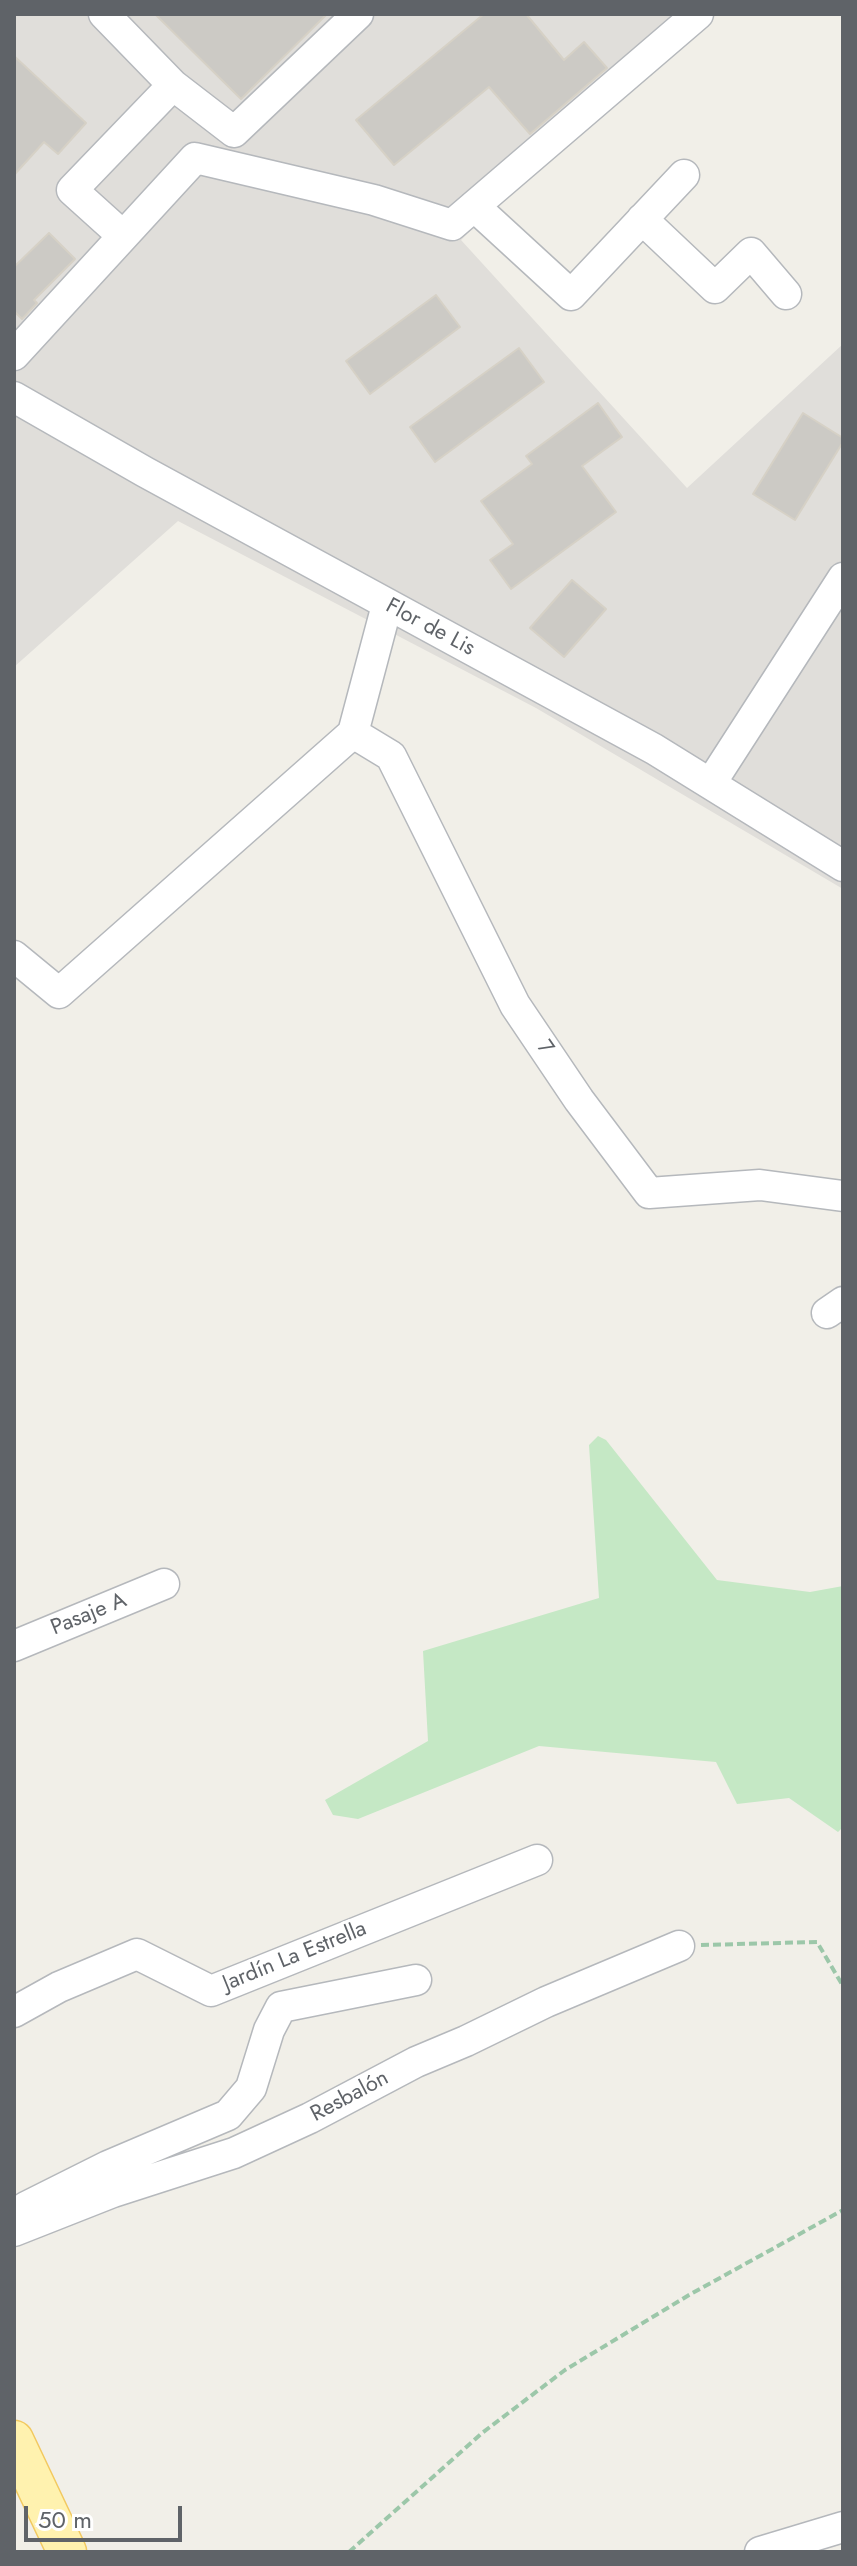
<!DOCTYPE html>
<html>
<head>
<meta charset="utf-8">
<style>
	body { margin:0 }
	#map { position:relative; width:857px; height:2566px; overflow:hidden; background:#f1efe8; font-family:Jost,sans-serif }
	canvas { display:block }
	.frame { position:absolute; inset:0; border:16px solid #5f6368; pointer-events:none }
	.scale { position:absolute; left:24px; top:2506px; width:158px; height:36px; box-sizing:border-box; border:4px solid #5f6368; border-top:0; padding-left:10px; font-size:24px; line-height:28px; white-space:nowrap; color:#5f6368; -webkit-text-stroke:6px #fff; paint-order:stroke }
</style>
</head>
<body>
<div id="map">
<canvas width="857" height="2566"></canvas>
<div class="frame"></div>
<div class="scale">50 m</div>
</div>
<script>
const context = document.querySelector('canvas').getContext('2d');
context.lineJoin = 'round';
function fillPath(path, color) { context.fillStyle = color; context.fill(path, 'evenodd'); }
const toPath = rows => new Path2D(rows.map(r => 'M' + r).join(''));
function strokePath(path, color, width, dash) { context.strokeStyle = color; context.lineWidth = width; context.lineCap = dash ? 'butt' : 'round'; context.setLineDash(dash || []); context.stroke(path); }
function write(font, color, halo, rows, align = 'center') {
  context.font = font + ' Jost,sans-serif'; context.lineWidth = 6; context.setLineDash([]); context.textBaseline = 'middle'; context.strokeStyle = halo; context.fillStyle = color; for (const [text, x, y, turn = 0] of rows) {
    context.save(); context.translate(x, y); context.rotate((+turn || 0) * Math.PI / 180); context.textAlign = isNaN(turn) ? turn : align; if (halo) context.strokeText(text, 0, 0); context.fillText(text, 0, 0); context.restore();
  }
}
const industrial = toPath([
	[14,14,696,14,461,240,687,488,843,344,843,889,536,708,178,521,14,667]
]);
const green = toPath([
	[598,1436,606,1440,717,1580,810,1592,843,1586,843,1827,838,1832,789,1798,737,1804,716,1762,539,1746,358,1819,333,1815,325,1800,428,1741,423,1651,599,1598,589,1445]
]);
const building = toPath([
	[155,14,327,14,241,99,155,14],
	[484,14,526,14,564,60,584,42,607,68,530,134,489,87,394,165,356,120,484,14],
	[14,56,86,123,58,154,44,142,14,175,14,56],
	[49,233,75,259,34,300,37,303,22,319,14,311,14,267,49,233],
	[436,295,460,327,370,394,346,361,436,295],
	[519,348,544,382,435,462,410,427,519,348],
	[598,403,622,437,582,466,616,512,511,589,490,560,513,544,481,501,532,464,526,456,598,403],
	[803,413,843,438,843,442,795,520,753,494,803,413],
	[572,580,606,609,564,657,530,628,572,580]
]);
const path = toPath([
	[701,1945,817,1942,843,1986],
	[349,2552,482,2433,565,2370,689,2295,843,2210]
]);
const minor = toPath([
	[104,14,173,85,234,132,358,14],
	[474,206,571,295,684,175],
	[642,219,715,288,751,253,786,294],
	[123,236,72,190,173,85],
	[14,355,195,158,374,200,452,225,698,14],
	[14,397,145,472,654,749,843,866],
	[353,733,391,756,515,1005,579,1100,649,1193,760,1185,843,1196],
	[711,783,843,578],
	[14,956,59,993,353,733,387,605],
	[827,1313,843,1302],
	[14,1646,164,1584],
	[14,2012,59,1987,137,1954,211,1991,537,1860],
	[26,2207,108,2166,228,2115,251,2088,269,2030,281,2007,416,1980],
	[14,2231,113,2192,234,2153,310,2118,416,2062,466,2041,546,2002,679,1946],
	[760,2552,843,2527]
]);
const major = toPath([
	[14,2440,67,2552]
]);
const streetNames = [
	["Flor de Lis",430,628,28],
	["7",544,1048,56],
	["Pasaje A",89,1615,-22],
	["Jardín La Estrella",295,1957,-22],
	["Resbalón",350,2097,-28]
];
fillPath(industrial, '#e0deda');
fillPath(green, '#c5e8c5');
fillPath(building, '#cccac5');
strokePath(building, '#d6d1c6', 2);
strokePath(minor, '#b5b8bc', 33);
strokePath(major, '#f2c960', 41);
strokePath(path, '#9cc7a9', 4, [8, 4]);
strokePath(minor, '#fff', 30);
strokePath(major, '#fff2af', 38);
write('22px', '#5f6368', '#fff', streetNames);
</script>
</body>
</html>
